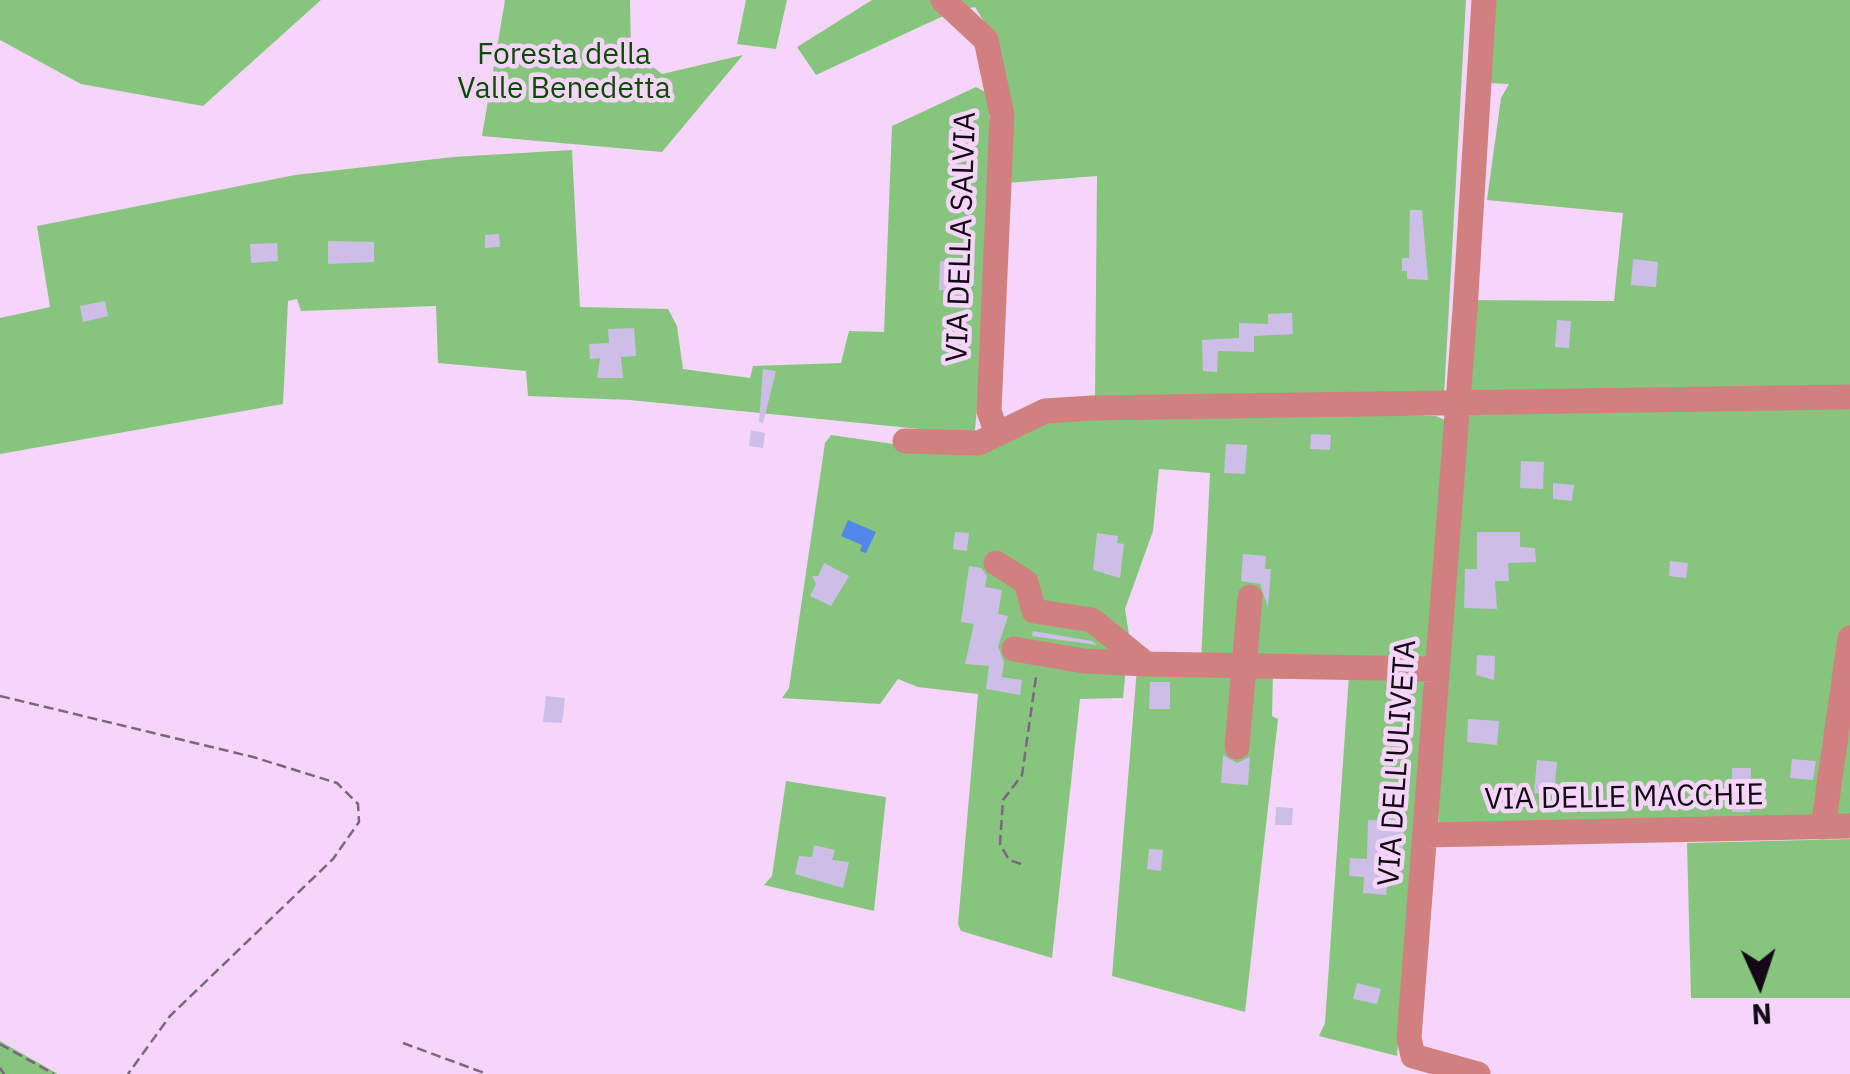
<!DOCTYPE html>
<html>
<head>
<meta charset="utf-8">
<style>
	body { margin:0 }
	#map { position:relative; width:1850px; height:1074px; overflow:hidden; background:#f5d6fa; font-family:"IBM Plex Sans",sans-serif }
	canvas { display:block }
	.north { position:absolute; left:1710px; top:934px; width:100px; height:100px; -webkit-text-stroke:8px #f5d6fa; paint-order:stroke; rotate:177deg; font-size:28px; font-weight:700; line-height:40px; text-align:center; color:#130915 }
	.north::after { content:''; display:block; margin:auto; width:35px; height:45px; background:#130915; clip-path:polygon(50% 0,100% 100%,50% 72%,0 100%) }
</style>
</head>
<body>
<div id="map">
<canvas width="1850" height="1074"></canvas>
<div class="north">N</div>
</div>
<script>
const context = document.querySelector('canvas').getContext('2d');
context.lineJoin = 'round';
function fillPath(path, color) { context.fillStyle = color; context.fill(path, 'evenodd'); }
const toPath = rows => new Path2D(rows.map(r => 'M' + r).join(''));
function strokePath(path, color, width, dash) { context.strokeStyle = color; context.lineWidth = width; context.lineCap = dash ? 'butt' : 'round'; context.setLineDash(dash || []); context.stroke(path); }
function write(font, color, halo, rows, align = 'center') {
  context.font = font + ' "IBM Plex Sans",sans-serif'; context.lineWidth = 9; context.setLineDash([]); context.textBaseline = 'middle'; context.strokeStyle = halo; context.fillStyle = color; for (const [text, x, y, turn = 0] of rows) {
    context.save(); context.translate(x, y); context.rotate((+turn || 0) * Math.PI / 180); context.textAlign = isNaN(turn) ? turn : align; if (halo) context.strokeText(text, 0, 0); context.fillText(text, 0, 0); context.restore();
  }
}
const green = toPath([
	[0,0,321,0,203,106,81,84,0,40],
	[505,0,630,0,631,50,662,74,743,55,662,152,482,136],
	[746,0,787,0,776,49,737,44],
	[872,0,1466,0,1444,396,1095,397,1097,176,1007,183,992,35,975,7,954,11,816,75,797,47],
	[1489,0,1850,0,1850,821,1438,830,1461,300,1614,301,1623,213,1487,200,1501,98,1509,84,1486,83],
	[976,87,987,93,990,125,985,315,975,430,970,434,630,400,528,396,526,371,438,363,436,306,301,311,297,299,288,301,283,404,0,454,0,318,50,307,37,226,295,175,453,157,572,150,580,307,668,309,677,326,683,369,750,378,753,366,841,363,849,331,884,332,892,126],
	[1071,413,1436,416,1445,420,1428,665,1201,661,1210,473,1159,469,1153,531,1125,609,1129,635,1123,698,1080,699,1052,958,961,931,958,924,978,694,918,687,898,679,880,704,782,698,789,688,825,443,831,435,942,451],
	[1137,668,1273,673,1272,716,1278,719,1245,1012,1112,976],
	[1349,675,1427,681,1397,1056,1319,1036,1325,1023],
	[786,781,886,797,874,911,764,885,772,876],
	[1850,839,1850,998,1691,998,1687,843],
	[0,1041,58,1074,0,1074]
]);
const water = toPath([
	[848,520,876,532,866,553,860,551,862,545,841,536]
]);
const building = toPath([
	[1410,210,1422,210,1428,280,1407,279,1407,271,1402,271,1402,258,1409,258],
	[499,234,500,247,485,248,485,235],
	[328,241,374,242,374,262,328,264],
	[277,243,278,261,251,263,250,244],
	[1633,259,1658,262,1656,287,1631,285],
	[940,261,957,262,956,291,939,290],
	[105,301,108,316,83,322,80,306],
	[1292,313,1293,334,1254,336,1254,352,1218,351,1217,372,1203,371,1202,340,1239,338,1239,323,1268,324,1268,314],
	[1557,320,1571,321,1569,348,1555,347],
	[634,328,636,356,621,357,623,378,597,378,600,358,590,359,589,344,609,343,608,329],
	[763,369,776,371,763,423,759,422],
	[751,430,765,433,763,448,749,446],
	[1311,434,1331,435,1330,450,1310,449],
	[1226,444,1247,445,1245,474,1224,473],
	[1521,461,1544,462,1543,489,1520,488],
	[1553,483,1574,485,1572,501,1553,499],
	[955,532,969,533,967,551,953,549],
	[1477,532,1520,532,1520,547,1535,548,1536,562,1508,563,1509,581,1495,581,1497,609,1464,608,1465,569,1477,569],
	[1097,533,1118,536,1117,543,1124,544,1120,578,1093,570],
	[1243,554,1266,556,1265,569,1271,569,1268,607,1260,584,1241,581],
	[1670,561,1688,563,1686,578,1669,576],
	[824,563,849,576,831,606,810,596,816,584,812,576,818,576],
	[969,566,981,568,987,576,985,587,1002,590,998,614,1008,616,998,647,1004,662,1002,677,1022,680,1020,695,986,689,989,666,965,664,974,624,961,622],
	[1033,631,1092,641,1097,645,1032,636],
	[1477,655,1495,656,1494,680,1476,675],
	[1150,682,1170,682,1170,709,1149,709],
	[546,696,565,698,562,723,543,722],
	[1468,719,1499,721,1497,745,1467,742],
	[1223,755,1237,763,1250,757,1248,785,1221,783],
	[1792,759,1816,761,1813,780,1790,778],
	[1537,760,1557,762,1554,795,1534,793],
	[1732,768,1751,768,1750,812,1732,812],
	[1276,807,1293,808,1292,825,1275,825],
	[1368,820,1404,821,1403,850,1391,849,1386,895,1363,893,1364,877,1349,876,1350,858,1367,859],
	[814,845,835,850,832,860,849,862,843,888,795,874,799,856,812,857],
	[1149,849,1163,850,1161,871,1147,869],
	[1357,983,1381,989,1377,1004,1353,999]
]);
const path = toPath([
	[0,696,253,757,337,783,358,804,359,822,333,859,170,1016,128,1074],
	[1021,864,1009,860,1000,844,1003,800,1022,775,1036,677],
	[403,1043,487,1074],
	[0,1044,54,1074],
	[0,1068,4,1074]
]);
const minor = toPath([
	[943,0,986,40,1002,115,989,411,997,434],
	[905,441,979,443,1045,411,1092,408,1850,397],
	[996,563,1026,582,1034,611,1092,620,1146,664,1437,669],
	[1014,649,1084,661,1146,664],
	[1237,747,1250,597],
	[1823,827,1850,638],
	[1426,835,1850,826],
	[1478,1074,1413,1056,1409,1038,1465,310,1484,0]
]);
const parkNames = [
	["Foresta della",564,55],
	["Valle Benedetta",564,89]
];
const streetNames = [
	["VIA DELLA SALVIA",962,237,-88],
	["VIA DELL'ULIVETA",1398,763,-86],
	["VIA DELLE MACCHIE",1624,798,-1]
];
fillPath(green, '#87c57f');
fillPath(water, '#5288eb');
fillPath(building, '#cdbee7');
strokePath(path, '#7a667d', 2.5, [10, 5]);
strokePath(minor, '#d0817f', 25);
write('30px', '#0c4a04', '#f5d6fa', parkNames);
write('30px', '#130915', '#f5d6fa', streetNames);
</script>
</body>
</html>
